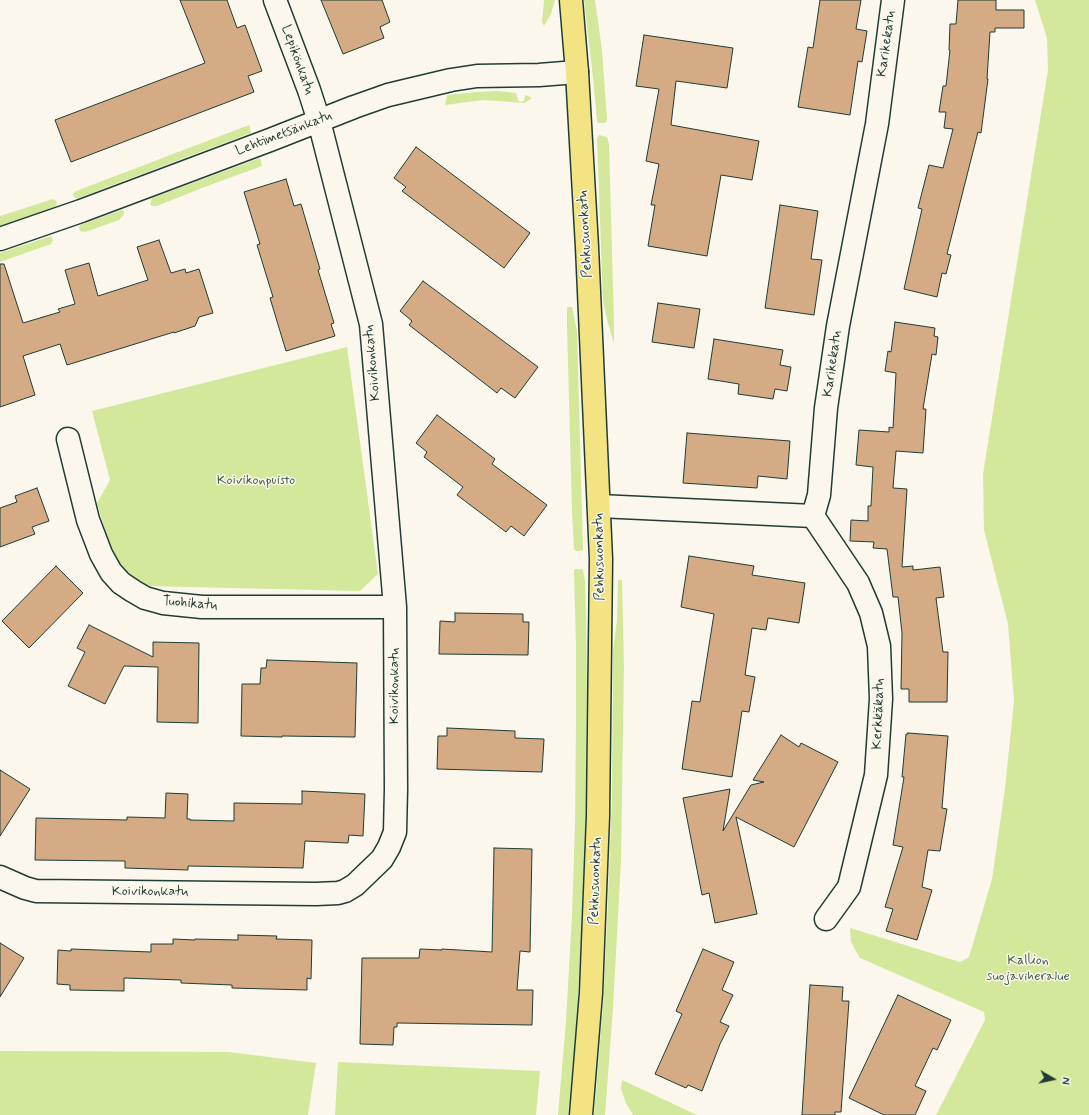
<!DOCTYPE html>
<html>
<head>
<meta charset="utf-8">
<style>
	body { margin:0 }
	#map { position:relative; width:1089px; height:1115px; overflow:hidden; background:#fbf7ec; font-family:Mynerve,sans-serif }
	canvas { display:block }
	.north { position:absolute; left:1033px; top:1059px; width:40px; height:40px; -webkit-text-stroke:3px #fbf7ec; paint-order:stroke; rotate:99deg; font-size:11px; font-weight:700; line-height:16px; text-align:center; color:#1f3d34 }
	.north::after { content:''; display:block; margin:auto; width:14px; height:18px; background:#1f3d34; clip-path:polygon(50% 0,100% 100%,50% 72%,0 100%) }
</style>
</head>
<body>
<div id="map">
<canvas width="1089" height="1115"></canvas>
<div class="north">N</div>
</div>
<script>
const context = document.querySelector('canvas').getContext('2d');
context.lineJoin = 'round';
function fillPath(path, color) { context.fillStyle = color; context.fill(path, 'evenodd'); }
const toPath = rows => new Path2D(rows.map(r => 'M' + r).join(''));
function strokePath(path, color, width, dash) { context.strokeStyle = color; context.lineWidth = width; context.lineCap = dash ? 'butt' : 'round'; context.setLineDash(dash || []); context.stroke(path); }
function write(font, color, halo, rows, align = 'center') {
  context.font = font + ' Mynerve,sans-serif'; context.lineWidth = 3; context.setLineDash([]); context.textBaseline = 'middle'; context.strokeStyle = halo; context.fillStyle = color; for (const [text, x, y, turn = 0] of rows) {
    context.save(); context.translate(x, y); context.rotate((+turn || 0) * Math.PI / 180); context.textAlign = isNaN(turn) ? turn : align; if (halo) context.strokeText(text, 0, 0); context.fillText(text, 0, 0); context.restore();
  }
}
const green = toPath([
	[544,0,555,0,551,14,544,26,542,22],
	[584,0,595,0,602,50,607,119,606,122,604,123,598,123,597,121,593,78],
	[1035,0,1089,0,1089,1115,936,1115,985,1020,984,1012,860,958,851,942,850,928,960,962,969,957,992,879,1005,788,1014,701,1008,624,984,530,983,474,1048,70,1047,38],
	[499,91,516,93,518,100,520,102,524,101,525,95,531,97,531,99,524,103,483,100,445,105,447,95,475,92],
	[249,125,250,127,251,133,78,198,75,198,73,194,76,191],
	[599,135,607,137,609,144,614,323,614,344,606,316,603,301,597,138],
	[260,158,262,166,202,188,157,206,152,206,150,204,152,198],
	[53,199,56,201,57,204,55,207,0,226,0,216],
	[122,210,124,211,124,214,119,220,85,232,80,231,79,228,80,225],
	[51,236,53,240,51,244,0,262,0,253],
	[567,307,572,307,577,331,583,549,583,550,579,551,576,551,574,549,572,511,567,327],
	[347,347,378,574,360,591,145,586,114,561,97,503,110,480,92,411],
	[575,569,582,569,583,570,585,581,586,617,587,684,586,826,577,1023,568,1115,558,1115,566,1021,572,916,575,825,576,721,576,646,574,570],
	[618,580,622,580,624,666,621,861,613,1008,605,1115,594,1115,603,1006,607,926,612,798,613,651,617,620],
	[0,1051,229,1052,316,1063,308,1115,0,1115],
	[338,1062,540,1071,536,1115,335,1115],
	[622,1080,697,1115,633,1115,626,1103,621,1089]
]);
const building = toPath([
	[180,0,227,0,237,28,245,25,262,71,248,76,254,92,71,162,55,120,205,63,180,0],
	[321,0,382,0,390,22,380,27,384,38,343,54,321,0],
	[820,0,861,0,856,29,867,31,862,62,858,61,850,115,798,107,808,47,813,48,820,0],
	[958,0,996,0,996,10,1024,10,1024,28,995,28,995,32,990,32,987,79,988,79,981,133,978,132,947,254,951,255,946,274,942,273,937,297,904,289,922,209,918,208,929,165,943,168,953,129,944,128,946,112,939,112,943,86,946,86,950,50,949,50,950,24,956,24,958,0],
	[644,35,733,48,727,88,676,81,671,125,759,141,752,180,721,175,707,256,648,246,655,205,651,205,659,164,646,161,659,89,636,86,644,35],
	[416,147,530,233,504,268,402,191,406,187,394,178,416,147],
	[286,179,294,206,301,204,320,269,318,270,334,323,331,324,335,336,286,351,270,298,273,297,257,245,260,244,244,192,286,179],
	[780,205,818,211,811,259,822,260,814,315,765,308,780,205],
	[159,240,171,273,185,269,186,273,199,269,213,313,199,317,195,326,174,333,174,332,67,365,60,344,23,356,35,395,0,407,0,264,4,264,23,323,60,312,58,309,75,304,65,270,89,263,98,296,148,280,137,247,159,240],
	[423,281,538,367,515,398,501,388,497,393,409,325,412,321,400,311,423,281],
	[658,303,700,309,694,348,652,342,658,303],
	[895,322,935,328,934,336,938,337,936,355,932,354,923,409,926,409,923,453,896,451,893,488,907,489,902,567,913,566,913,570,940,567,944,597,936,598,943,652,948,652,947,702,909,702,909,689,901,689,902,633,898,597,893,597,887,549,873,548,874,542,850,541,851,520,868,521,868,506,871,506,873,467,856,465,859,430,889,432,889,427,893,428,896,373,885,371,888,351,891,352,895,322],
	[714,339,783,350,780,365,791,367,787,391,775,389,773,399,738,394,739,384,708,379,714,339],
	[437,415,495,459,492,464,547,505,524,536,511,526,506,532,457,495,463,487,424,457,427,452,416,443,437,415],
	[687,433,790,441,787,479,758,476,757,488,683,483,687,433],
	[37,488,49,521,32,527,35,534,0,547,0,508,17,502,15,496,37,488],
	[689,556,754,566,752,575,805,583,799,623,768,618,766,630,752,628,745,675,755,677,749,712,742,711,732,777,682,769,692,701,700,702,714,614,681,607,689,556],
	[56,566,83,593,29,648,2,621,56,566],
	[455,613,523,614,523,622,529,622,528,655,439,654,440,621,455,622,455,613],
	[89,625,153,657,153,642,199,643,198,723,157,722,158,667,124,666,105,704,68,686,85,652,77,648,89,625],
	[267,660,357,663,355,737,282,736,282,737,241,736,242,684,260,684,261,668,266,668,267,660],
	[447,728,515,731,515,738,544,739,542,772,437,769,438,736,447,736,447,728],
	[908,733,948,736,942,808,947,809,940,851,928,850,922,887,932,890,917,940,886,931,893,909,885,907,903,847,893,845,904,777,902,777,906,734,908,734,908,733],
	[781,735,799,747,801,743,838,762,794,847,736,817,757,914,715,923,709,893,702,895,683,798,730,789,723,831,751,785,764,782,753,780,781,735],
	[0,770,30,789,0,836,0,770],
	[302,791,365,794,363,836,349,835,348,843,305,841,303,868,188,866,188,870,125,868,125,861,35,860,36,818,127,820,127,817,165,818,166,793,188,794,187,819,190,819,190,820,234,821,234,803,302,804,302,791],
	[494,848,532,849,530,952,520,951,517,990,533,990,532,1025,397,1023,397,1027,394,1027,393,1045,360,1044,362,958,419,958,420,949,442,950,442,949,492,952,494,848],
	[238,935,277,936,276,939,312,940,311,979,307,978,307,990,232,988,232,985,181,983,181,980,124,978,124,991,70,990,70,985,57,984,58,950,71,951,71,949,151,952,151,944,173,944,173,939,195,940,195,939,238,940,238,935],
	[0,943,24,958,0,997,0,943],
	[703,949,734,962,722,990,733,995,720,1022,729,1026,720,1044,702,1091,688,1085,686,1088,655,1074,682,1014,676,1011,703,949],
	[810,985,843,987,842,1001,849,1001,841,1112,835,1112,835,1115,802,1115,810,985],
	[898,995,951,1020,937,1050,933,1048,915,1086,926,1091,915,1115,884,1115,849,1098,898,995]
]);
const minor = toPath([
	[0,239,81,211,270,140,354,107,388,95,451,80,477,76,539,75,577,72],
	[68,439,88,520,101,554,111,572,121,583,133,591,145,598,163,603,202,607,395,607],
	[599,506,813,516,819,495,826,408,838,326,877,124,893,0],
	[813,516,858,583,871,613,879,646,881,699,876,775,849,887,826,919],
	[0,877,25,888,36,891,316,894,338,893,345,891,355,885,382,859,389,847,395,832,396,789,395,607,371,324,319,121,309,90,275,0]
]);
const major = toPath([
	[571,0,577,72,587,247,601,559,598,816,591,993,581,1115]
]);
const streetNames = [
	["Karikekatu",887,44,-82],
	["Lepikönkatu",297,60,70],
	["Lehtimetsänkatu",284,134,-21],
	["Pehkusuonkatu",586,234,-93],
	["Koivikonkatu",373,363,-95],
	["Karikekatu",833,364,-82],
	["Pehkusuonkatu",600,557,-91],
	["Tuohikatu",190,604,5],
	["Koivikonkatu",395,686,-90],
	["Kerkkäkatu",879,714,-88],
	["Pehkusuonkatu",596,881,-88],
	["Koivikonkatu",150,892]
];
const parkNames = [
	["Koivikonpuisto",256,481],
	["Kallion",1028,961],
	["suojaviheralue",1028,977]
];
fillPath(green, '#d4e89c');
fillPath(building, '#d4ab85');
strokePath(building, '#1f3d34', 1);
strokePath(minor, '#1f3d34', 25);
strokePath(major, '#1f3d34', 25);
strokePath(minor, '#fbf7ec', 22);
strokePath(major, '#f4e382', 22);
write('14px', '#1f3d34', '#fbf7ec', streetNames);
write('14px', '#435f49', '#fbf7ec', parkNames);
</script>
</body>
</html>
